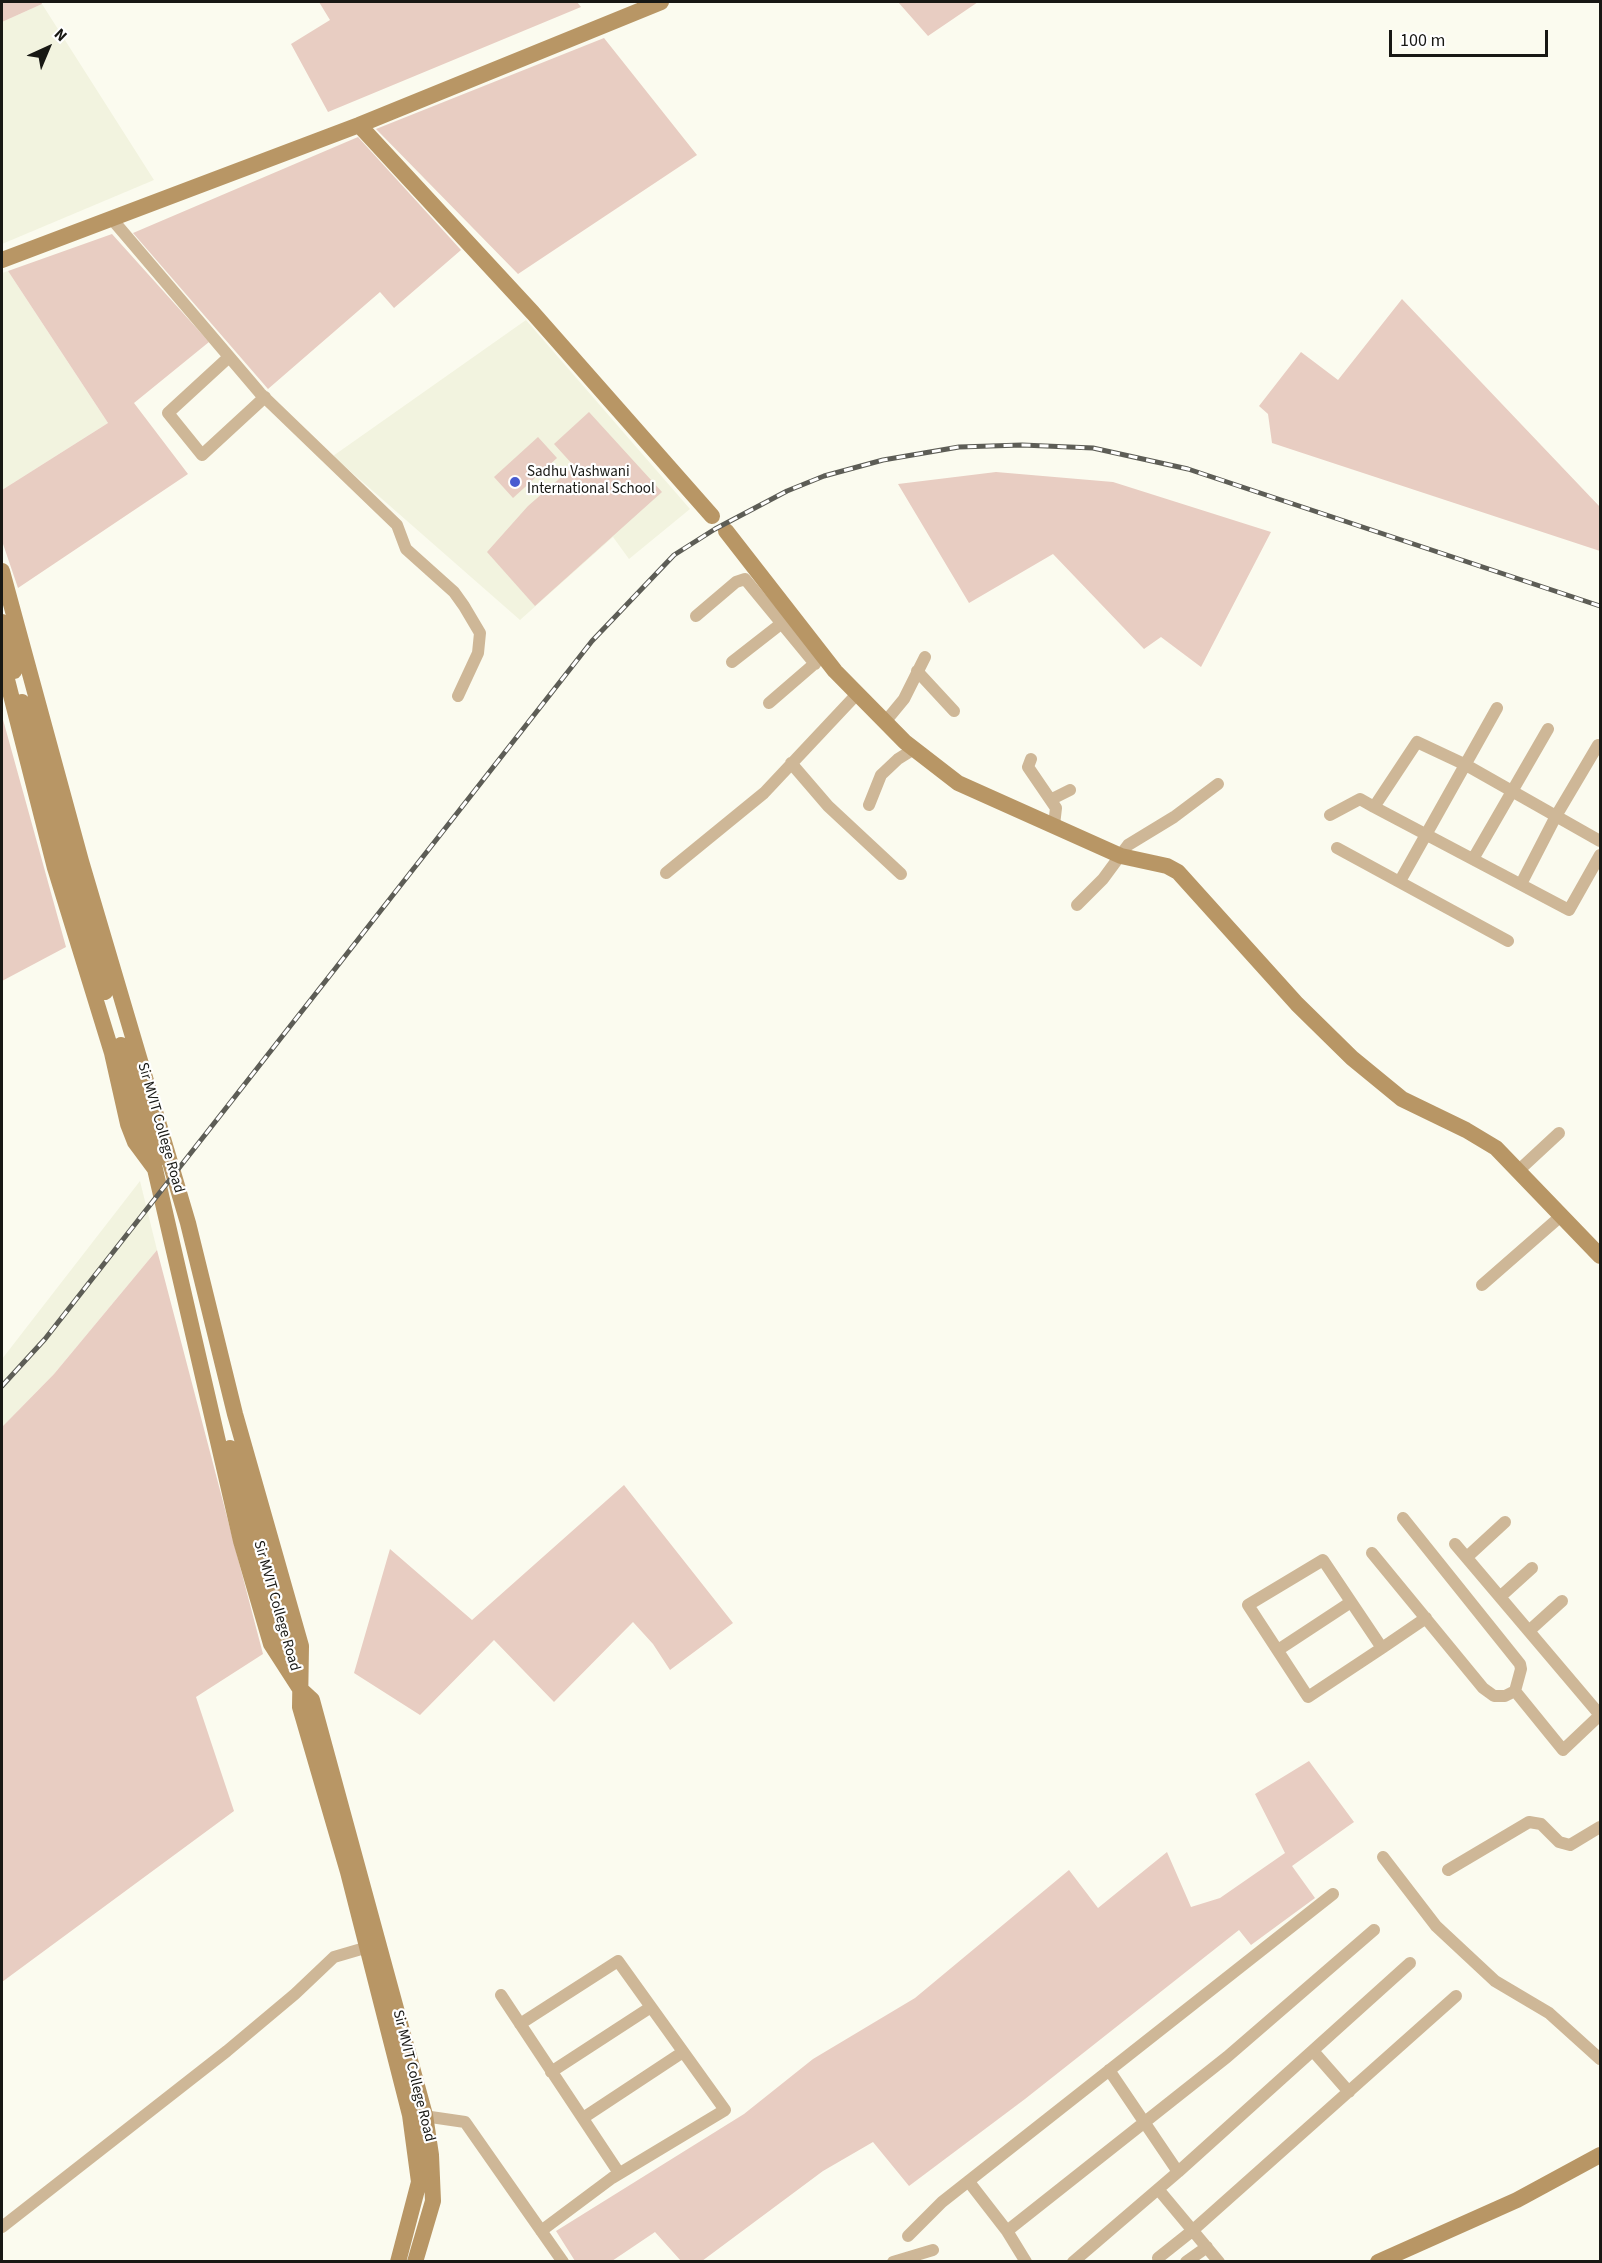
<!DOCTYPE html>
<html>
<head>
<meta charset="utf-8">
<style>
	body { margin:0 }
	#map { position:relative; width:1602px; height:2263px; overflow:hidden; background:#fbfbef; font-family:"Source Sans 3",sans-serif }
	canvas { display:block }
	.frame { position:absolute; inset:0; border:3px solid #181814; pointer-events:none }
	.north { position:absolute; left:18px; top:18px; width:60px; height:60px; -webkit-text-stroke:4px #fff; paint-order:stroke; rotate:44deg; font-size:16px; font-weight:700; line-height:24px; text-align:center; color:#181814 }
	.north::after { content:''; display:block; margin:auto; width:21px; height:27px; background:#181814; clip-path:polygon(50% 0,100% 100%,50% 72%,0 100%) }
	.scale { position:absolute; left:1389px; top:30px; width:159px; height:27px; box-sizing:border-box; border:3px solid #181814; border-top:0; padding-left:8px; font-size:18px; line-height:21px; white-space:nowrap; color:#181814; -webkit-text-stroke:4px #fff; paint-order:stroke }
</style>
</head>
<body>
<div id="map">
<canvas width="1602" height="2263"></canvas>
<div class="frame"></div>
<div class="north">N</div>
<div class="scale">100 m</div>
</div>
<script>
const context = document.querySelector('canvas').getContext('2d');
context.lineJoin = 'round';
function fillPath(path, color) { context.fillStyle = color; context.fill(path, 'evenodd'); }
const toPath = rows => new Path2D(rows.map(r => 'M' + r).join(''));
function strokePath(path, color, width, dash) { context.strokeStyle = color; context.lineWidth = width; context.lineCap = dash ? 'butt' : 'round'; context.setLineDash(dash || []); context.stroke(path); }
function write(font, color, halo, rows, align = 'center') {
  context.font = font + ' "Source Sans 3",sans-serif'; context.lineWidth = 4.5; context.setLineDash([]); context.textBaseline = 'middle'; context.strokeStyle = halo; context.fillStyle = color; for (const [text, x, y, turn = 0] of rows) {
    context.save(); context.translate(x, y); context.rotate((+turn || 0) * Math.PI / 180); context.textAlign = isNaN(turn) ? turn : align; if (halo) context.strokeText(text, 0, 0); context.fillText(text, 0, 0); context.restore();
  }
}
const built = toPath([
	[42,4,154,180,2,244,2,22],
	[8,271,108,423,2,490,2,273],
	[526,320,690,509,629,559,613,537,520,620,333,456],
	[140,1181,157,1250,54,1374,2,1427,2,1359]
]);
const green = toPath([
	[2,2,41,2,42,4,2,22],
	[319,2,577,2,581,7,328,112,291,44,330,20],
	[898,2,978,2,928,36],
	[604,38,697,155,518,274,376,129],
	[358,137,461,250,394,308,380,292,268,389,133,233],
	[112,234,209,342,134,403,188,474,18,588,2,541,2,490,108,423,8,271],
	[1402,299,1600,507,1600,551,1272,443,1268,414,1259,406,1301,352,1338,380],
	[589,412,662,492,535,606,487,552,528,506,574,466,554,444],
	[538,437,557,458,513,498,494,477],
	[996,472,1113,482,1271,532,1201,667,1161,637,1144,649,1053,554,969,603,898,484],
	[2,716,66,947,2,981],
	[157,1250,263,1654,196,1697,234,1811,2,1982,2,1427,54,1374],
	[624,1485,733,1623,670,1670,653,1644,633,1622,554,1702,494,1640,420,1715,354,1673,390,1549,472,1620],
	[1309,1761,1354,1822,1292,1866,1315,1898,1251,1945,1239,1930,1025,2099,909,2186,873,2142,823,2171,702,2261,681,2261,655,2232,612,2261,575,2261,556,2231,744,2114,813,2059,915,1998,1069,1870,1098,1908,1167,1852,1191,1907,1220,1898,1285,1853,1255,1794]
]);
const street = toPath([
	[111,218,260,393,397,525,406,549,454,592,464,606,480,633,478,653,458,696],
	[229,357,168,413,202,455,265,397],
	[696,616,736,582,745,579,815,664],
	[732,662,782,623],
	[917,671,954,711],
	[769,703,820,659],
	[885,722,904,699,925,657],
	[1031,759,1028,767,1056,808,1054,825],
	[791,763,828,806,901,874],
	[1052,799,1070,790],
	[869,805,881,775,898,759,914,749],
	[1330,815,1360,799,1374,807],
	[1600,841,1466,765,1417,742,1374,807,1569,910,1600,855],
	[1337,848,1508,941],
	[1473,859,1548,729],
	[666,873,764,793,857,694],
	[1400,881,1497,708],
	[1521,884,1556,816,1598,745],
	[1077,905,1103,879,1128,845,1174,817,1218,784],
	[1518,1171,1559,1133],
	[1482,1285,1561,1216],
	[1455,1544,1600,1715],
	[1372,1553,1483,1688,1494,1696,1505,1696,1515,1691,1521,1669,1520,1664,1403,1518],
	[1467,1557,1505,1522],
	[1501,1596,1532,1568],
	[1530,1630,1562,1601],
	[1382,1648,1323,1560,1248,1605,1308,1697,1382,1648,1426,1618],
	[1278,1650,1351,1602],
	[1515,1691,1563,1750,1600,1715],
	[1383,1857,1436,1926,1495,1981,1549,2013,1600,2059],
	[1448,1870,1529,1822,1541,1824,1559,1842,1570,1845,1600,1827],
	[501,1995,619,2173],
	[520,2024,618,1961,725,2110,612,2178,541,2231],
	[1313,2051,1349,2092],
	[1109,2070,1178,2172],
	[551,2072,651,2007],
	[417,2115,465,2122,563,2262],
	[583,2118,683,2052],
	[969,2182,1007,2231,1227,2057,1374,1930],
	[1158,2189,1219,2262],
	[2,2227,227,2051,295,1994,334,1957,375,1945],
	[1007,2231,1026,2262],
	[908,2236,942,2202,1333,1894],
	[1158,2258,1192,2231,1456,1996],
	[893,2262,933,2250],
	[1073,2262,1178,2172,1410,1963],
	[1186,2262,1207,2247]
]);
const secondary = toPath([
	[359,125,533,313,712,516],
	[2,260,359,125,661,2],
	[726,531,835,671,905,742,958,783,1121,856,1167,866,1178,872,1297,1004,1352,1058,1402,1099,1466,1130,1496,1148,1600,1256],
	[2,571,81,861,188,1223,235,1414,301,1646,300,1707,348,1872,410,2115,419,2182,398,2262],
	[2,622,14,671],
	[2,660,55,868,112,1053,128,1124,135,1142,155,1169,241,1541,271,1644,300,1689,312,1700,425,2115,431,2155,433,2201,415,2262],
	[22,702,105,992],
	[121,1045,155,1162],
	[230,1448,292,1665],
	[1378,2262,1517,2200,1600,2155]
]);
const rail = toPath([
	[2,1386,45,1339,592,641,674,555,715,529,787,491,824,476,883,460,959,447,1022,445,1093,448,1188,469,1600,606]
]);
const markers = [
	[515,482,6,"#485bd0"]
];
const poiNames = [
	["Sadhu Vashwani",527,473],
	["International School",527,490]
];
const streetNames = [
	["Sir MVIT College Road",160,1128,74],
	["Sir MVIT College Road",276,1606,74],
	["Sir MVIT College Road",413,2076,76]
];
fillPath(built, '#f2f3df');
fillPath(green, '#e8cdc2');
strokePath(street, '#ceb797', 12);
strokePath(secondary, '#b89665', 16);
strokePath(rail, '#5d5d56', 5);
strokePath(rail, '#fff', 3, [9]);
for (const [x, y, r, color] of markers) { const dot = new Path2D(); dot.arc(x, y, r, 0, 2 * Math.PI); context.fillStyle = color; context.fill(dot); strokePath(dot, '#fff', 2); }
write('15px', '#181814', '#fff', poiNames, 'left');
write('15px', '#181814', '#fff', streetNames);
</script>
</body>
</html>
